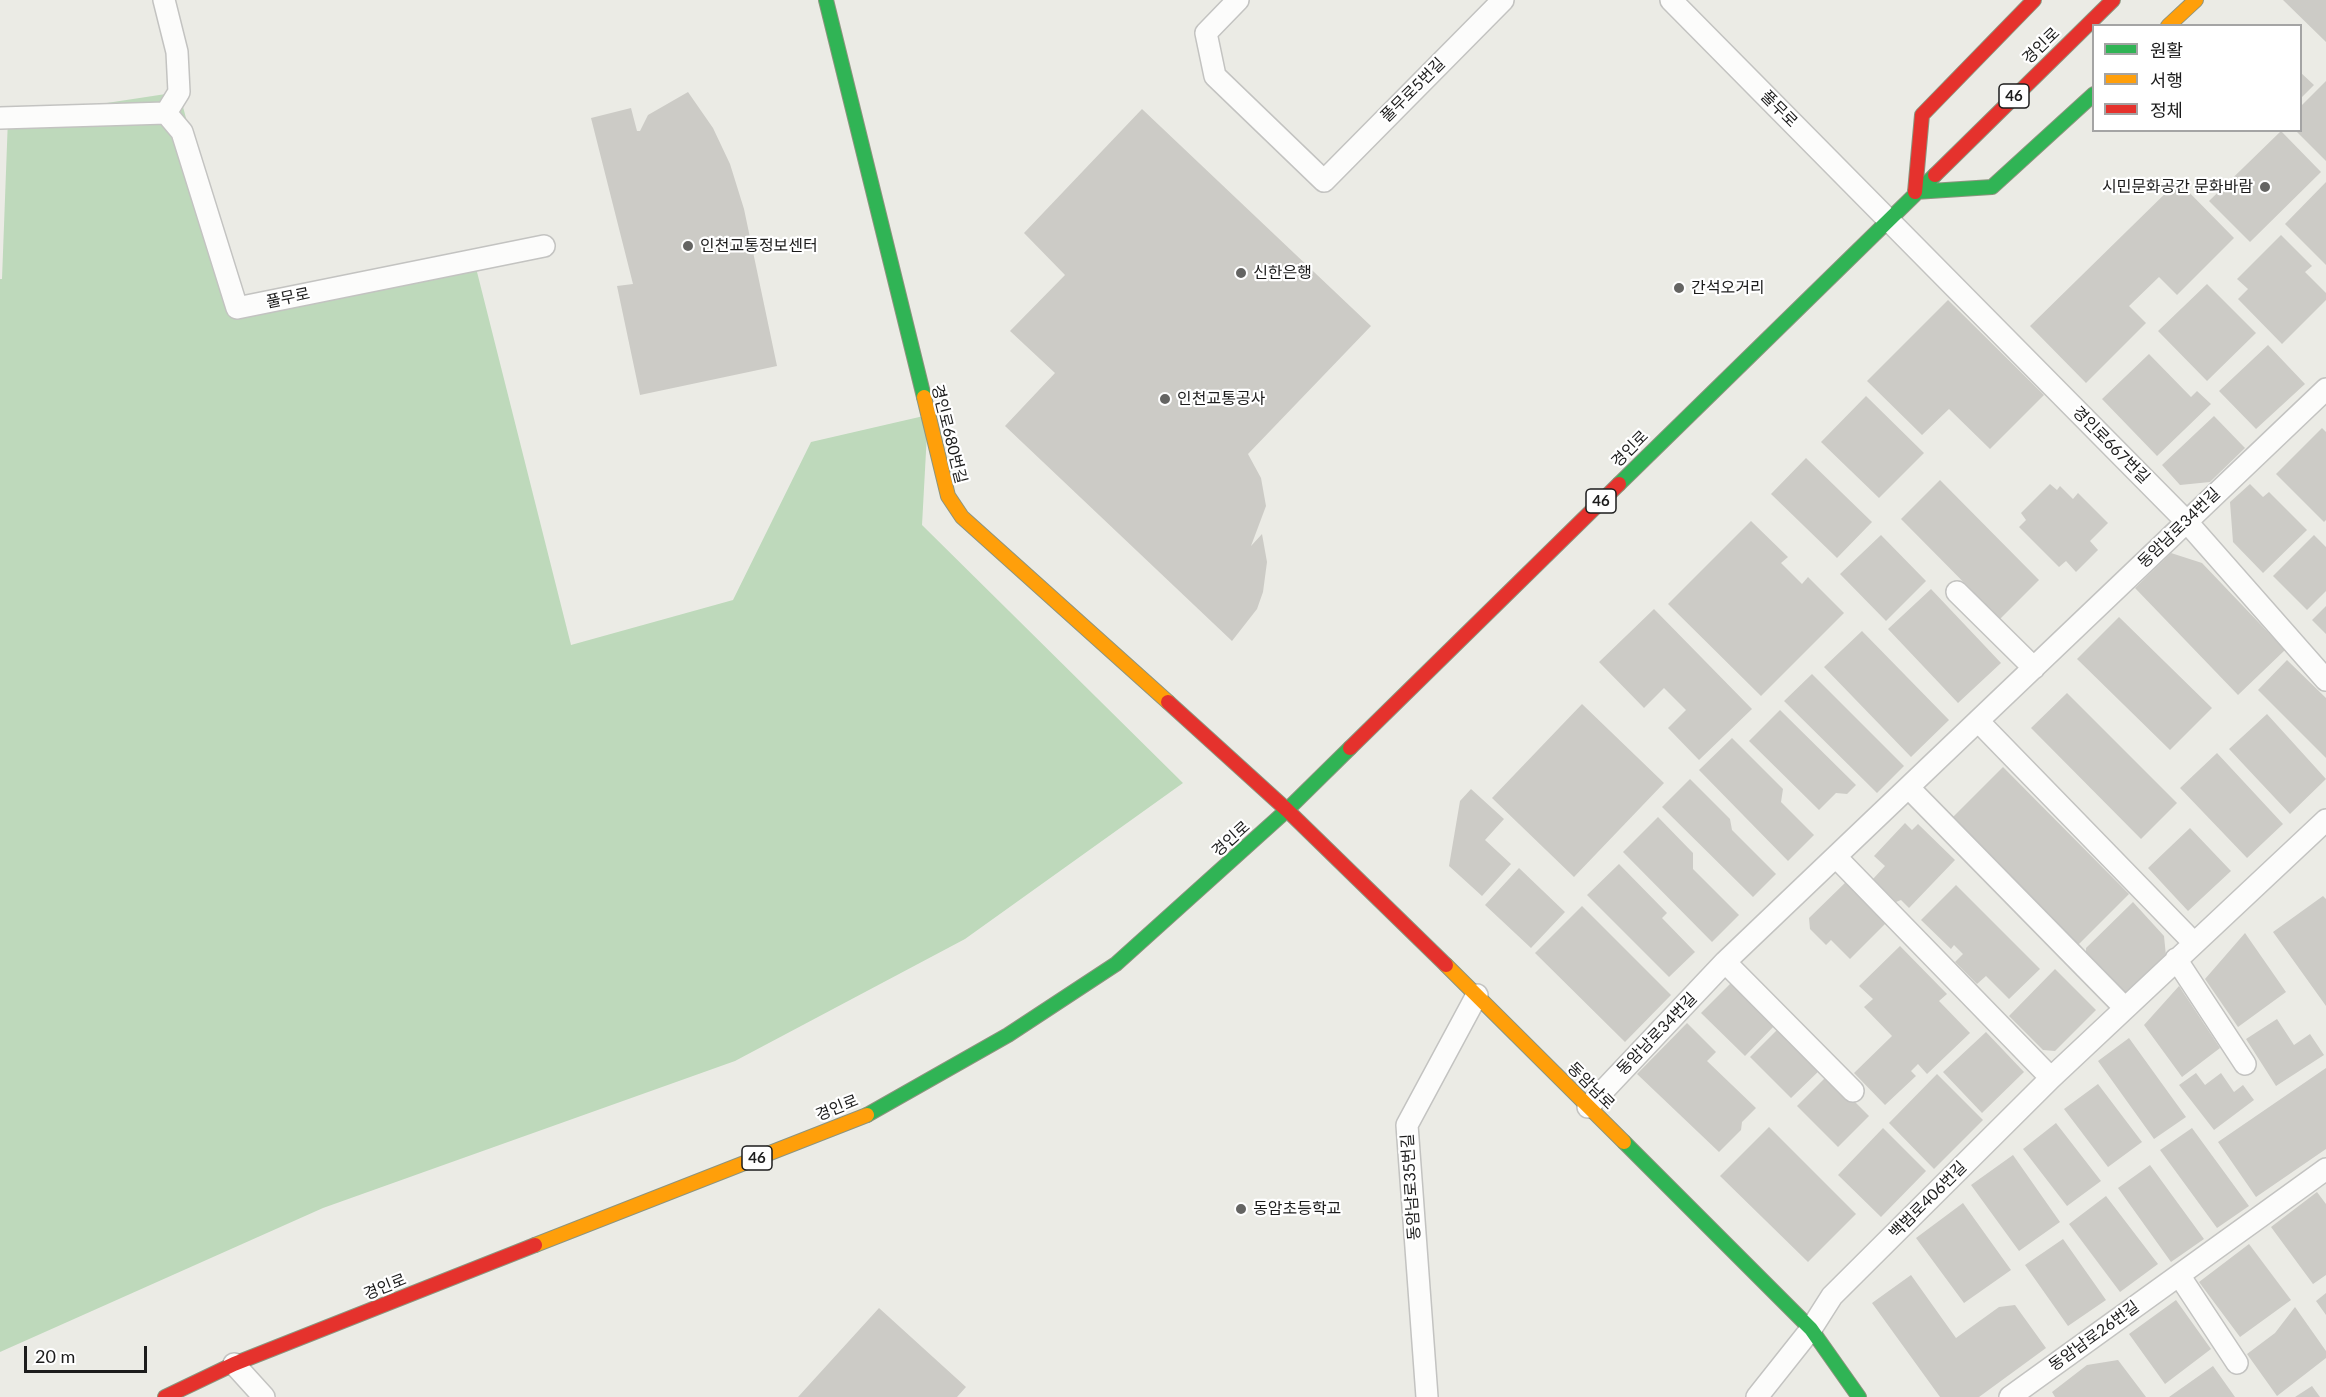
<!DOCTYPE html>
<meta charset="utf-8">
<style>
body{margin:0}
#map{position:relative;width:2326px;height:1397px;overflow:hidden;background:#ebebe5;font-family:Lato,"Noto Sans KR",sans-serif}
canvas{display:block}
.legend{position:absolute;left:2092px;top:24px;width:210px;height:108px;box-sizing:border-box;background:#fff;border:2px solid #a4a4a4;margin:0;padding:8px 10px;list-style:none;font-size:18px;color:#1c1c1c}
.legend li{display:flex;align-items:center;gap:12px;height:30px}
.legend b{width:30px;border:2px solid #a4a4a4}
.scale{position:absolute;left:24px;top:1346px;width:123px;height:27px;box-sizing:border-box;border:3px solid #1c1c1c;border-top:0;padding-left:8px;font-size:18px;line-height:21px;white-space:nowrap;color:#1c1c1c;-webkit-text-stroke:4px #fff;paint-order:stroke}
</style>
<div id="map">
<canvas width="2326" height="1397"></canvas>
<ul class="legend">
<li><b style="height:8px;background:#30b455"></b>원활</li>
<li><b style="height:8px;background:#ff9f0a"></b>서행</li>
<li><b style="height:8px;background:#e5322d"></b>정체</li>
</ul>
<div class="scale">20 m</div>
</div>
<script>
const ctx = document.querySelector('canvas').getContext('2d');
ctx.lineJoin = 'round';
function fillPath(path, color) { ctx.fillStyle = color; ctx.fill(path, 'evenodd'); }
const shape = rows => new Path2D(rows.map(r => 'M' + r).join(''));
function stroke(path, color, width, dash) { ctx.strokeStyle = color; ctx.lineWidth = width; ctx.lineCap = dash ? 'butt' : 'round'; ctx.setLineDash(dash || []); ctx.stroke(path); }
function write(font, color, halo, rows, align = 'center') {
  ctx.font = font + ' Lato,"Noto Sans KR",sans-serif'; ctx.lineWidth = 4.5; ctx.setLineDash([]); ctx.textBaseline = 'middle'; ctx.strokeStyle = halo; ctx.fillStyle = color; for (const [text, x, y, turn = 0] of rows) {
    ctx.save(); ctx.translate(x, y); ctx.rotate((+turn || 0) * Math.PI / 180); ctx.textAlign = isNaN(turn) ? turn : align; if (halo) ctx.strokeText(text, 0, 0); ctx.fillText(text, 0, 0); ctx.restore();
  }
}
fillPath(shape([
 [179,92,237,308,474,260,571,645,733,600,811,442,928,415,922,525,1183,783,965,939,735,1061,323,1208,0,1352,0,279,2,279,8,118]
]), '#bed9bb');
fillPath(shape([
 [2283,0,2326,0,2326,42],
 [2300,72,2314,85,2300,99],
 [2326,81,2326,161,2295,130,2300,130,2300,107],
 [688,92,713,128,730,164,744,209,777,366,640,395,617,286,633,284,591,118,631,108,637,131,640,131,648,115],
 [1142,109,1371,326,1248,454,1261,478,1266,506,1251,546,1262,534,1267,562,1263,592,1257,609,1232,641,1005,426,1055,373,1010,331,1065,275,1024,233],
 [2281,131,2321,172,2250,242,2209,201],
 [2178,181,2234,238,2177,295,2159,277,2129,306,2146,323,2086,383,2030,326],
 [2326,182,2326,265,2285,224],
 [2281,235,2312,266,2305,272,2326,293,2326,300,2282,344,2238,299,2248,289,2237,279],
 [2207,284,2256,333,2207,381,2158,331],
 [1948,300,2044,395,1990,449,1949,409,1922,435,1867,381],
 [2268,345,2305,384,2256,429,2219,391],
 [2149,354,2191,397,2197,391,2211,404,2157,456,2102,399],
 [1866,396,1924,453,1879,498,1821,442],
 [2214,416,2245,448,2210,482,2180,485,2162,465],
 [2322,428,2326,432,2326,520,2324,522,2276,474],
 [1806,458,1872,522,1837,558,1771,494],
 [1940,480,2039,580,2000,619,1901,519],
 [2050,484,2057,490,2060,486,2073,499,2078,493,2108,523,2090,541,2098,550,2076,572,2066,561,2059,567,2019,527,2026,520,2021,513],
 [2250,484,2263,497,2269,492,2307,530,2263,573,2233,542,2230,502],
 [1751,521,1788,557,1781,563,1802,584,1808,577,1844,613,1761,696,1668,604],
 [1881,535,1926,581,1886,621,1840,574],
 [2314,535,2326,547,2326,591,2307,610,2273,576],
 [2171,553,2202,563,2285,650,2238,695,2135,588],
 [1931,589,2001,663,1958,703,1888,629],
 [2326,606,2326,634,2312,620],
 [1654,609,1752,709,1699,760,1668,728,1686,710,1664,688,1644,708,1599,662],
 [2119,617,2212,708,2170,750,2077,659],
 [1862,631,1949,720,1911,757,1824,667],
 [2287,660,2326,698,2326,758,2258,690],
 [1812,674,1904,766,1877,793,1784,701],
 [2067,693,2177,803,2141,839,2031,728],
 [1582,704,1664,783,1574,877,1492,798],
 [1780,710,1856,785,1847,794,1836,793,1819,810,1749,741],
 [2267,714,2326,779,2290,814,2229,749],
 [1732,738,1783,789,1781,802,1814,835,1788,861,1699,770],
 [2217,753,2283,824,2247,858,2180,788],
 [2003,767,2129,894,2078,945,1952,818],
 [1690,779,1730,819,1732,830,1776,874,1753,897,1662,807],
 [1471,789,1504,819,1485,840,1511,864,1482,896,1449,866,1460,801],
 [1658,817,1693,853,1693,869,1739,915,1712,942,1623,852],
 [1905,823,1912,830,1918,824,1955,860,1909,908,1901,900,1896,902,1873,879,1885,866,1874,856],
 [2190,828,2231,871,2188,911,2148,868],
 [1619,864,1667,913,1662,918,1695,952,1669,977,1587,895],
 [1519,868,1565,912,1531,948,1485,905],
 [1847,881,1887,922,1850,959,1831,940,1826,945,1810,929,1809,918],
 [1956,885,2040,969,2009,999,1986,976,1977,984,1955,962,1963,954,1954,945,1951,949,1921,920],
 [2323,896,2326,899,2326,1006,2273,932],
 [2133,902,2164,936,2166,956,2126,992,2118,991,2086,958,2086,948],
 [1582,906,1671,995,1625,1042,1535,953],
 [2245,933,2286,992,2238,1027,2205,979],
 [1900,946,1947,994,1939,1001,1970,1033,1927,1074,1918,1064,1911,1071,1916,1076,1885,1105,1854,1073,1892,1036,1864,1007,1873,999,1859,986],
 [2055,969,2096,1010,2055,1051,2043,1050,2009,1016],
 [1734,980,1777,1023,1745,1056,1701,1013],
 [2179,986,2220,1048,2182,1077,2144,1025],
 [2277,1019,2294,1045,2310,1034,2324,1055,2276,1086,2246,1039],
 [1687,1023,1716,1052,1707,1061,1756,1108,1742,1122,1741,1130,1719,1152,1637,1074],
 [1781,1026,1822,1068,1791,1098,1750,1057],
 [1986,1032,2024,1072,1982,1113,1943,1072],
 [2129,1038,2186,1117,2154,1139,2098,1061],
 [2326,1068,2326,1149,2256,1197,2218,1142],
 [2196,1073,2205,1085,2221,1073,2234,1092,2243,1085,2254,1100,2214,1130,2179,1085],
 [1937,1074,1983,1120,1934,1169,1889,1123],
 [1828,1075,1869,1116,1838,1147,1797,1106],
 [2098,1084,2142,1142,2108,1167,2064,1109],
 [2056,1123,2101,1181,2067,1206,2023,1149],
 [1769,1127,1856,1214,1808,1262,1720,1176],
 [1883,1128,1926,1171,1881,1217,1838,1175],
 [2192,1128,2249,1206,2217,1228,2160,1150],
 [2013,1155,2060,1222,2019,1251,1971,1185],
 [2150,1165,2204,1239,2171,1262,2118,1188],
 [2317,1192,2326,1204,2326,1275,2313,1284,2271,1227],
 [2106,1196,2158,1264,2120,1292,2069,1224],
 [1963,1203,2011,1270,1964,1303,1916,1238],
 [2063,1239,2106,1300,2068,1326,2025,1265],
 [2249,1244,2291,1300,2240,1337,2199,1282],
 [1911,1275,1956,1338,1999,1307,2015,1305,2046,1348,1979,1397,1940,1397,1872,1303],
 [2326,1293,2326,1315,2316,1301],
 [2176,1300,2211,1349,2165,1384,2129,1334],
 [2295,1307,2326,1351,2326,1358,2277,1396,2247,1354,2275,1333],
 [879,1308,966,1387,957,1397,798,1397],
 [2118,1360,2146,1397,2055,1397,2052,1392,2087,1365],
 [2213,1366,2235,1397,2169,1397],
 [2312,1386,2320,1397,2295,1397]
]), '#cccbc6');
const lane = shape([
 [164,0,177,52,179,92,166,113],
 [1238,0,1206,33,1215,76,1324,181,1503,0],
 [1671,0,2186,521,2326,680],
 [166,113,182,132,237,308,544,246],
 [0,118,166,113],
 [1957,592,2034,668],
 [1979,722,2193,942],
 [1909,788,2124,1007],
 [1836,857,2051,1078],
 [2176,959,2245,1064],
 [1725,962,1853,1091],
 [1588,1107,1725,962,2326,389],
 [2179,1275,2237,1363],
 [234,1364,264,1397],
 [1427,1397,1407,1125,1477,995],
 [1757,1397,1811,1329,1832,1296,2051,1078,2326,820],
 [2010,1397,2326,1169]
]);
const fast = shape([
 [826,0,924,397],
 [1915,192,1992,187,2094,94],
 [1619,484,1935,175],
 [867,1115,1008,1035,1116,964,1287,810,1350,748],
 [1624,1142,1811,1329,1859,1397]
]);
const slow = shape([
 [2168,26,2196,0],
 [924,397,948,496,962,517,1168,702],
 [1446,965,1624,1142],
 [535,1245,867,1115]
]);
const jam = shape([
 [1935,175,2113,0],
 [1915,192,1922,115,2034,0],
 [1168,702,1287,810,1446,965],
 [1350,748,1619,484],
 [165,1397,234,1364,535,1245]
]);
stroke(lane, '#c3c3c1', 24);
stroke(fast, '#8c947e', 16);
stroke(slow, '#8c947e', 16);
stroke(jam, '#8c947e', 16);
stroke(lane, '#fcfcfb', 21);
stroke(fast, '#30b455', 14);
stroke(slow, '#ff9f0a', 14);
stroke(jam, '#e5322d', 14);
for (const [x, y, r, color] of [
 [2265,187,6,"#646462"],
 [688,246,6,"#646462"],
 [1241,273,6,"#646462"],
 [1679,288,6,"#646462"],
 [1165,399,6,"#646462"],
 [1241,1209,6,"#646462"]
]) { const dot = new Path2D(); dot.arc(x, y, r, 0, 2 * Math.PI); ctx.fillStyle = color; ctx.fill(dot); stroke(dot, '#fff', 2); }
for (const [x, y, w] of [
 [2014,96,30],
 [1601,501,30],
 [757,1158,30]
]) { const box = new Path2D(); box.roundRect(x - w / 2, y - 12, w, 24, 4.5); ctx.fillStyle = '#fff'; ctx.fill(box); stroke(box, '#1c1c1c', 1.5); }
write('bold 15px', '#1c1c1c', null, [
 ["46",2014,96],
 ["46",1601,501],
 ["46",757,1158]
]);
write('16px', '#1c1c1c', '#fff', [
 ["경인로",2041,46,-44],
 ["풀무로5번길",1413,90,-45],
 ["풀무로",1779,109,45],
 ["풀무로",288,298,-12],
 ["경인로680번길",949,434,76],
 ["경인로667번길",2111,445,45],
 ["경인로",1630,449,-45],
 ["동암남로34번길",2179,528,-44],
 ["경인로",1231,839,-42],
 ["동암남로34번길",1657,1034,-46],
 ["동암남로",1591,1086,45],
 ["경인로",837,1108,-22],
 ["동암남로35번길",1411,1187,-94],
 ["백범로406번길",1928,1200,-45],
 ["경인로",385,1287,-22],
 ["동암남로26번길",2094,1336,-36]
]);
write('16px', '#1c1c1c', '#fff', [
 ["시민문화공간 문화바람",2253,187,"right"],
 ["인천교통정보센터",700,246],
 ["신한은행",1253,273],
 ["간석오거리",1691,288],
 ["인천교통공사",1177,399],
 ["동암초등학교",1253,1209]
], 'left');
</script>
